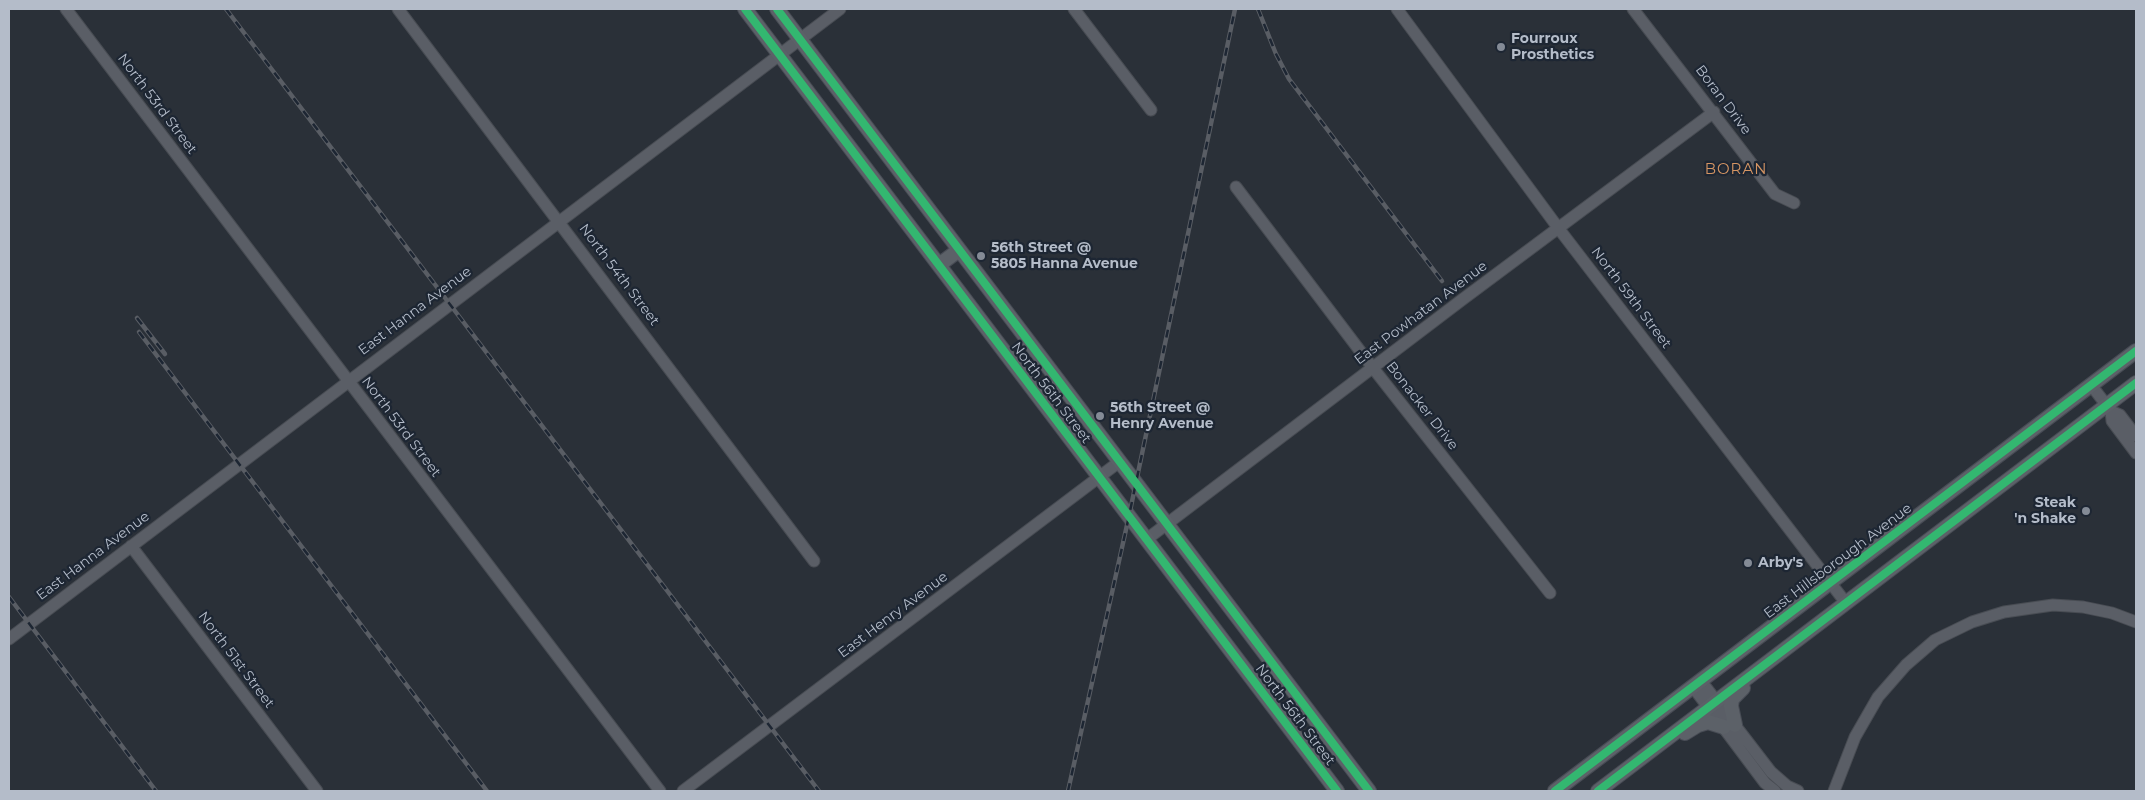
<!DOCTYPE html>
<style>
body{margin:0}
#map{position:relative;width:2145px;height:800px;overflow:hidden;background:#2a3038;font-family:Montserrat,sans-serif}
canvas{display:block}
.frame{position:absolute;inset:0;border:10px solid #b4bcc9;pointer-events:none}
</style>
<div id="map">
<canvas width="2145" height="800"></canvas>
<div class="frame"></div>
</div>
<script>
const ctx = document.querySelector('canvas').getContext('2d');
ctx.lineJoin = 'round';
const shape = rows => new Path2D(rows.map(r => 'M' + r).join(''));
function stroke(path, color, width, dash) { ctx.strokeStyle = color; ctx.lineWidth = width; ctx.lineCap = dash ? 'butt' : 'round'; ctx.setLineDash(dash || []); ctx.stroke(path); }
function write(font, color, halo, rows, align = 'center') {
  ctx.font = font + ' Montserrat,sans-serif'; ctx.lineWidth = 4.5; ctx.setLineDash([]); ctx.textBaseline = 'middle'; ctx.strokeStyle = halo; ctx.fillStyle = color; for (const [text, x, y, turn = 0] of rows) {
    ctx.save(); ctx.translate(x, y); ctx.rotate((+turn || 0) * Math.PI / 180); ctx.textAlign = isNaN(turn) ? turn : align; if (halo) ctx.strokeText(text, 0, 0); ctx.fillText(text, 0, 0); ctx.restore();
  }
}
const minor = shape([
 [66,9,660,791],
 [398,9,814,561],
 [1074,9,1151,110],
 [1397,9,1559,229,1846,603],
 [1633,9,1775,194,1794,203],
 [1236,187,1373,368,1550,593],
 [2091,385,2111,411,2120,415,2136,436],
 [2111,411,2112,421,2136,453],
 [1147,539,1463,299,1714,112],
 [131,546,317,791],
 [9,639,840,9],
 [1701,681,1771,772,1787,786,1798,791],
 [1693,687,1765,783,1775,791],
 [683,791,1119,462],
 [1834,791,1855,737,1878,697,1906,665,1935,640,1972,622,2004,612,2053,605,2083,607,2112,613,2136,622]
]);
const major = shape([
 [745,9,1337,791],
 [777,9,1369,791],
 [939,265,959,250],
 [1735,725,1731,706,1732,699,1743,688],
 [1685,733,1698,725,1708,722,1724,727],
 [1555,791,2136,351],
 [1598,791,2136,383]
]);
stroke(minor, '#484c53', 13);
stroke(major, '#484c55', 16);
stroke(minor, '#5a5e66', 11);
stroke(major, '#5c6168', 14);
const rail = shape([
 [226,9,819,791],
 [1258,9,1276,54,1289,79,1442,281],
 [137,318,165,354],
 [139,332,487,791],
 [9,597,156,791],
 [1068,791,1129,516,1235,9]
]);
stroke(rail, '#595d64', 4.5);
stroke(rail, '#1d2633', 2.5, [8]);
stroke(shape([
 [745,9,1337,791],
 [777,9,1369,791],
 [1555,791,2136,351],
 [1598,791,2136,383]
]), '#33b770', 8);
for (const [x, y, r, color] of [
 [1501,47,5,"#848b96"],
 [981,256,5,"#848b96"],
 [1100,416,5,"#848b96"],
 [2086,511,5,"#848b96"],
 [1748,563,5,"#848b96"]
]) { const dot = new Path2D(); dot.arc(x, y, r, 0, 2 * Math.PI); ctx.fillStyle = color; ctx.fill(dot); stroke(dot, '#1d2633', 2); }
write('bold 14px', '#b4bcc9', '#1d2633', [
 ["Fourroux",1511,39],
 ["Prosthetics",1511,55],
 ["56th Street @",991,248],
 ["5805 Hanna Avenue",991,264],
 ["56th Street @",1110,408],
 ["Henry Avenue",1110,424],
 ["Steak",2076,503,"right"],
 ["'n Shake",2076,519,"right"],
 ["Arby's",1758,563]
], 'left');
write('14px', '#b4bcc9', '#1d2633', [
 ["Boran Drive",1723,100,53],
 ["North 53rd Street",157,104,53],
 ["North 54th Street",619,275,53],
 ["North 59th Street",1631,298,53],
 ["East Hanna Avenue",415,311,-37],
 ["East Powhatan Avenue",1421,313,-37],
 ["North 56th Street",1051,393,53],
 ["Bonacker Drive",1422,406,52],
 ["North 53rd Street",401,427,53],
 ["East Hanna Avenue",93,556,-37],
 ["East Hillsborough Avenue",1838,561,-37],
 ["East Henry Avenue",893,615,-37],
 ["North 51st Street",236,660,53],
 ["North 56th Street",1295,715,53]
]);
ctx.letterSpacing = '1px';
write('15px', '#d59563', '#1d2633', [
 ["BORAN",1736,170]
]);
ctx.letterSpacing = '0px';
</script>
